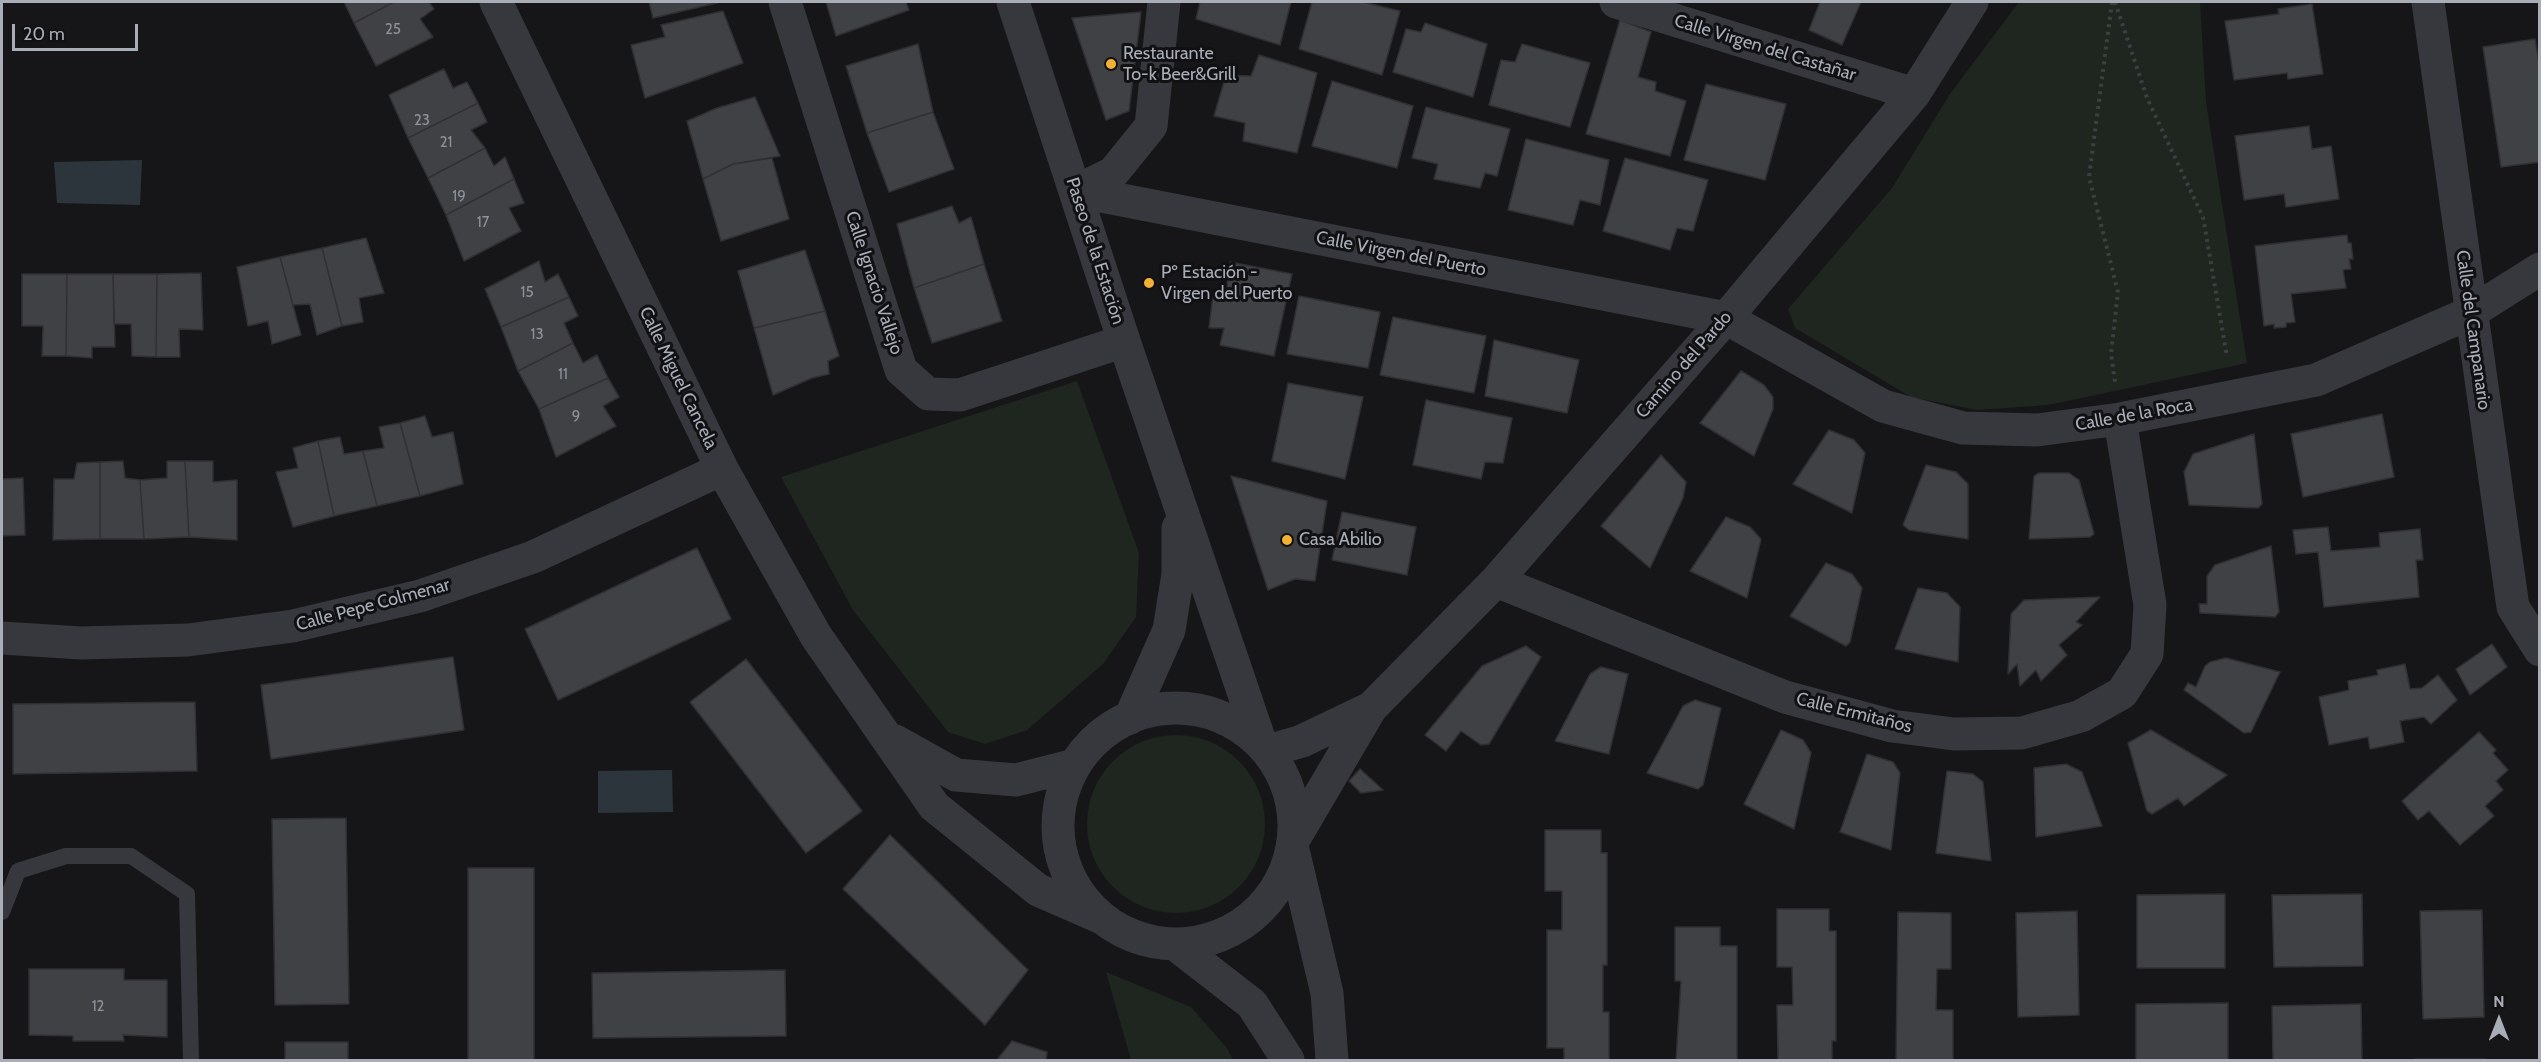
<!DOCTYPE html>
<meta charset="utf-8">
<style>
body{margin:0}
#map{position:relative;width:2541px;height:1062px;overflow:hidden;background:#161618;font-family:Cabin,sans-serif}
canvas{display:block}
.frame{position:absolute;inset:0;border:3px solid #a8adb8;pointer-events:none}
.north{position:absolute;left:2469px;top:990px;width:60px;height:60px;-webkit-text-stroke:4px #111113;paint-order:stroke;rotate:0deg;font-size:16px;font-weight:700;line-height:24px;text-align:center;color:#a8adb8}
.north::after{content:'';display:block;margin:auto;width:21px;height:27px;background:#a8adb8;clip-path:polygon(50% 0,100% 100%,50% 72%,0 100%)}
.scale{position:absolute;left:12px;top:24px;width:126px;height:27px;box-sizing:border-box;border:3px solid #a8adb8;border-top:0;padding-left:8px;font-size:18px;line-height:21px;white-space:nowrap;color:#a8adb8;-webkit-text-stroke:4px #111113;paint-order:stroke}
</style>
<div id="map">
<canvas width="2541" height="1062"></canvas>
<div class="frame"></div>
<div class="north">N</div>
<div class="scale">20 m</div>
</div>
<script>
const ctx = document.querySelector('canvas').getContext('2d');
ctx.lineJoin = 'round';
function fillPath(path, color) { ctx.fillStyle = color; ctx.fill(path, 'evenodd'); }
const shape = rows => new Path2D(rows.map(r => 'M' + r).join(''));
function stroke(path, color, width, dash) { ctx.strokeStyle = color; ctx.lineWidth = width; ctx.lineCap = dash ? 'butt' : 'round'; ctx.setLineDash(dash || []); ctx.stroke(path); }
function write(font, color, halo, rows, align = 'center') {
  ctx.font = font + ' Cabin,sans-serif'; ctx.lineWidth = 6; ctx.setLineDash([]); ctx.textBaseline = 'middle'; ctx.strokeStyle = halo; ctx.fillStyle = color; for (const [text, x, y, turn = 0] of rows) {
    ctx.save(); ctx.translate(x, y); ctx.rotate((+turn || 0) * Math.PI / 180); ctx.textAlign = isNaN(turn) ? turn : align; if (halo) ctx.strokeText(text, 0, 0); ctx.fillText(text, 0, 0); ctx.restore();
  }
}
fillPath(shape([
 [2019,2,2200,2,2206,102,2247,363,2048,405,1977,410,1911,397,1795,328,1788,309,1892,188,1950,94],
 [1077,381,1139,553,1136,617,1103,664,1027,730,985,744,948,732,853,610,781,477],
 '1087 824a89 89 0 1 1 178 0a89 89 0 1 1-178 0Z',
 [1106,972,1191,1007,1227,1048,1233,1060,1131,1060]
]), '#1e261f');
fillPath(shape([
 [142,160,140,205,57,203,54,162],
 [672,770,673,812,598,813,598,771]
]), '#2c353c');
const building = shape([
 [344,2,394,2,354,23,344,2],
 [394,2,429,2,434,9,420,19,433,37,376,66,354,23,394,2],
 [649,2,721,2,653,18,649,2],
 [826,2,906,2,909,10,836,36,826,2],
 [1200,2,1291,2,1280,45,1196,19,1200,2],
 [1312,2,1363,2,1400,11,1382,75,1299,49,1312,2],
 [1820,2,1861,2,1842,45,1809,30,1820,2],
 [2312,4,2323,74,2288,79,2287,73,2234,80,2225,21,2279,14,2278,9,2312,4],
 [723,11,743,63,645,98,631,45,665,37,661,25,723,11],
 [1141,12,1129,111,1106,120,1072,18,1141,12],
 [1620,20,1651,32,1638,77,1656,82,1655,91,1686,101,1670,156,1586,134,1620,20],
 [1425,23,1487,44,1473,97,1393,72,1406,29,1421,32,1425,23],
 [2535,39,2540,70,2540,162,2501,167,2483,47,2535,39],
 [918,44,933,112,867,133,846,66,918,44],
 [1522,44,1590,63,1570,127,1489,105,1501,60,1515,62,1522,44],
 [1259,55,1317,73,1297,153,1243,141,1245,123,1214,116,1226,75,1251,76,1259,55],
 [444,69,453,88,467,82,478,103,408,138,389,95,444,69],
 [1332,81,1413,106,1397,168,1312,146,1332,81],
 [1706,84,1786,104,1765,180,1684,160,1706,84],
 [755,97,780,156,733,164,703,179,687,121,717,108,755,97],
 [478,103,487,122,471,130,485,148,428,178,408,138,478,103],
 [1426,107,1510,129,1497,176,1485,173,1480,188,1434,179,1438,164,1412,158,1426,107],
 [933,112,954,169,889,192,867,133,933,112],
 [2309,126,2312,149,2331,146,2339,199,2286,207,2284,194,2244,200,2235,136,2309,126],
 [1526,139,1609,160,1600,205,1580,200,1573,225,1508,210,1526,139],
 [485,148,494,166,505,157,514,179,446,215,428,178,485,148],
 [772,158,789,219,721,241,703,179,733,164,772,158],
 [1625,158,1708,180,1693,231,1677,228,1670,250,1603,231,1625,158],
 [514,179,524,203,509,208,521,231,464,261,446,215,514,179],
 [952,206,959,223,971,217,984,264,914,288,897,224,952,206],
 [2347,235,2348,243,2351,243,2353,259,2349,259,2351,269,2343,270,2346,288,2291,294,2295,322,2286,323,2286,327,2274,328,2274,324,2264,326,2255,246,2347,235],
 [366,238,384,293,359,298,363,322,342,326,322,248,366,238],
 [322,248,342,326,317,335,310,304,293,305,280,257,322,248],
 [805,250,825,311,754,328,738,271,805,250],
 [280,257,301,335,272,344,268,321,248,326,237,267,280,257],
 [539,261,545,282,558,274,569,297,501,327,485,289,539,261],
 [1230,262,1292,274,1274,356,1220,345,1224,328,1209,328,1213,295,1226,295,1230,262],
 [984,264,1002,321,932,343,914,288,984,264],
 [201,273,203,330,179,329,180,357,156,357,157,274,201,273],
 [22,274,67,274,66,356,42,356,43,326,22,326,22,274],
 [67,274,113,274,115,347,92,347,92,358,66,356,67,274],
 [113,274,157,274,156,357,132,356,131,324,114,324,113,274],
 [1299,296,1380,312,1368,368,1287,354,1299,296],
 [569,297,578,316,564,323,573,343,518,371,501,327,569,297],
 [825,311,839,356,828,361,829,374,812,378,773,395,754,328,825,311],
 [1393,317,1486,336,1474,393,1380,375,1393,317],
 [1494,340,1579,360,1567,413,1485,396,1494,340],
 [573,343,583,363,597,355,608,378,539,409,518,371,573,343],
 [1741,371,1764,385,1773,397,1773,409,1754,456,1700,423,1741,371],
 [608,378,619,397,603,406,616,426,556,457,539,409,608,378],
 [1288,383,1363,397,1345,479,1272,461,1288,383],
 [1426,400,1512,418,1503,463,1485,462,1481,479,1413,465,1426,400],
 [2382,414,2394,477,2303,497,2291,434,2382,414],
 [425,416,432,437,453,432,463,484,420,496,400,423,425,416],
 [400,423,420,496,377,506,363,451,384,448,379,427,400,423],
 [1829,430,1854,440,1865,453,1852,513,1793,484,1829,430],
 [2254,434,2262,504,2258,508,2189,505,2184,472,2193,454,2254,434],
 [340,437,344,454,363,451,377,506,334,516,318,441,340,437],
 [318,441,334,516,293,527,276,472,298,468,293,448,318,441],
 [1661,455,1686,482,1683,498,1650,568,1601,526,1661,455],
 [123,461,125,478,140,480,144,539,100,539,100,462,123,461],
 [167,461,185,461,189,537,144,539,140,480,167,478,167,461],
 [185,461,213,461,213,482,237,480,237,540,189,537,185,461],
 [100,462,100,539,53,540,54,479,74,479,77,463,100,462],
 [1926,465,1956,472,1968,484,1968,539,1909,530,1903,525,1926,465],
 [2039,473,2069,473,2079,480,2094,534,2090,537,2029,539,2034,476,2039,473],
 [1231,476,1327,501,1315,581,1295,579,1268,590,1231,476],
 [23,478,25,535,2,536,2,479,23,478],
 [1342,512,1416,527,1407,575,1332,560,1342,512],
 [1726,517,1750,527,1761,539,1747,598,1690,571,1726,517],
 [2328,527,2331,551,2380,547,2379,533,2420,529,2423,560,2416,560,2419,597,2324,607,2318,552,2296,554,2293,530,2328,527],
 [2271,546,2279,612,2275,617,2200,613,2199,604,2207,604,2207,576,2215,565,2271,546],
 [697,548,731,619,558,700,525,629,697,548],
 [1826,563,1852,574,1862,588,1850,642,1846,646,1790,616,1826,563],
 [1918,588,1947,593,1960,607,1958,662,1895,649,1918,588],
 [2100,597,2076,622,2082,625,2059,645,2067,655,2041,681,2036,670,2020,686,2017,664,2008,674,2011,614,2024,600,2100,597],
 [2492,644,2507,667,2470,695,2456,669,2492,644],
 [1526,646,1541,657,1489,744,1481,745,1461,731,1446,751,1425,735,1482,666,1526,646],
 [453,657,464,730,271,759,261,685,453,657],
 [2226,658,2280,672,2251,732,2244,733,2184,690,2188,683,2196,687,2205,666,2210,662,2226,658],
 [746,659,862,811,806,853,690,702,746,659],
 [2405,664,2410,689,2422,688,2438,675,2457,700,2431,724,2424,717,2400,721,2404,742,2370,749,2368,737,2329,745,2319,697,2349,690,2348,681,2378,675,2377,670,2405,664],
 [1601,667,1628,674,1609,754,1555,741,1590,674,1601,667],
 [1695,700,1721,708,1703,785,1698,789,1647,773,1683,706,1695,700],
 [195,702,197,771,13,774,13,704,195,702],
 [1781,730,1803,740,1811,753,1794,829,1744,804,1781,730],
 [2151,730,2227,775,2184,806,2178,798,2152,814,2147,811,2128,743,2151,730],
 [2479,732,2496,750,2493,753,2508,770,2496,781,2503,790,2485,806,2494,816,2460,845,2429,811,2418,820,2402,801,2479,732],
 [1867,754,1893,762,1900,773,1891,850,1840,832,1867,754],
 [2066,764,2082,772,2102,826,2036,837,2034,768,2066,764],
 [1360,769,1383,790,1361,793,1349,781,1360,769],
 [1947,771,1973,774,1983,782,1991,861,1936,853,1947,771],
 [346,818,349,1004,275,1005,272,819,346,818],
 [1545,830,1601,830,1601,853,1607,853,1607,965,1603,965,1603,1012,1609,1012,1609,1060,1564,1060,1564,1048,1547,1048,1547,930,1562,930,1562,891,1545,891,1545,830],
 [890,835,1028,970,985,1025,843,889,890,835],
 [468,868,534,868,534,1060,468,1060,468,868],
 [2225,894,2225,968,2137,968,2137,895,2225,894],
 [2362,894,2363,966,2274,967,2272,895,2362,894],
 [1777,909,1829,909,1829,931,1836,931,1836,1041,1832,1041,1832,1060,1778,1060,1777,1005,1793,1005,1792,967,1777,967,1777,909],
 [2482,910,2484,1017,2423,1019,2420,911,2482,910],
 [2077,911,2079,1015,2018,1017,2016,913,2077,911],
 [1898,912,1951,913,1951,969,1937,969,1936,1010,1953,1010,1953,1060,1896,1060,1898,912],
 [1675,927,1720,927,1720,946,1737,946,1737,1060,1676,1060,1681,981,1675,981,1675,927],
 [29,969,124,969,124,980,167,980,167,1037,123,1035,124,1041,73,1041,73,1036,29,1035,29,969],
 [785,970,786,1036,593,1038,592,973,785,970],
 [2228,1003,2228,1060,2136,1060,2136,1004,2228,1003],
 [2361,1004,2362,1060,2273,1060,2272,1006,2361,1004],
 [1012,1041,1047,1052,1046,1060,997,1060,1012,1041],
 [285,1042,348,1042,348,1060,285,1060,285,1042],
 [2415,1059,2485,1059,2485,1060,2415,1060,2415,1059]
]);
fillPath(building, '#404145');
stroke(building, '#303034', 1.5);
stroke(shape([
 [2112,2,2089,177,2118,292,2111,354,2115,382],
 [2115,2,2147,98,2203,217,2227,357]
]), '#3d3f44', 4, [3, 4.5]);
stroke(shape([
 [2,912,18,871,66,856,131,856,187,894,191,1060]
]), '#37383d', 16);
stroke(shape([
 [496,2,722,469,816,636,934,806,1038,890,1100,917],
 [785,2,901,370,928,394,960,395,1124,341],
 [1013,2,1124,341,1261,744],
 [1616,2,1914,94],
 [2428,2,2513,607,2540,650],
 [1076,191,1726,318,1883,406,1963,428,2037,430,2120,419,2316,380,2470,313,2540,269],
 [1076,191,1113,173,1151,126,1164,2],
 [1496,581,1785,697,1892,726,1954,734,2022,733,2081,716,2122,693,2147,654,2150,605,2120,419],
 [2,638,81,643,188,640,293,626,420,596,533,557,722,469],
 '1058 826a118 118 0 1 1 236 0a118 118 0 1 1-236 0Z',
 [1130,718,1169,630,1178,574,1178,528],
 [895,741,956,775,1016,780,1075,765],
 [1268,751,1302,741,1371,708],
 [1294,839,1371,708,1496,581,1726,318,1914,94,1972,2],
 [1293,850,1327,993,1332,1060],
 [1176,945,1252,1004,1288,1060]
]), '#37383d', 33);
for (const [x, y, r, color] of [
 [1111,64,6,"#f2b134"],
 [1149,283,6,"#f2b134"],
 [1287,540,6,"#f2b134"]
]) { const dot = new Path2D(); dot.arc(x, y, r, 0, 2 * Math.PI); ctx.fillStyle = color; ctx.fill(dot); stroke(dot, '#111113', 2); }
write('15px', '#8e929b', null, [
 ["25",393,30],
 ["23",422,121],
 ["21",446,143],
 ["19",459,197],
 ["17",483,223],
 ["15",527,293],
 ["13",537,335],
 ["11",563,375],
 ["9",576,417],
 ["12",98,1007]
]);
write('18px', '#a8adb8', '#111113', [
 ["Calle Virgen del Castañar",1765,48,17],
 ["Paseo de la Estación",1095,251,72],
 ["Calle Virgen del Puerto",1401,254,11],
 ["Calle Ignacio Vallejo",874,283,72],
 ["Calle del Campanario",2473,330,82],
 ["Camino del Pardo",1684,365,-49],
 ["Calle Miguel Cancela",678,378,64],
 ["Calle de la Roca",2134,415,-10],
 ["Calle Pepe Colmenar",373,605,-15],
 ["Calle Ermitaños",1854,713,14]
]);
write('18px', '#a8adb8', '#111113', [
 ["Restaurante",1123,54],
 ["To-k Beer&Grill",1123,75],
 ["Pº Estación -",1161,273],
 ["Virgen del Puerto",1161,294],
 ["Casa Abilio",1299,540]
], 'left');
</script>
